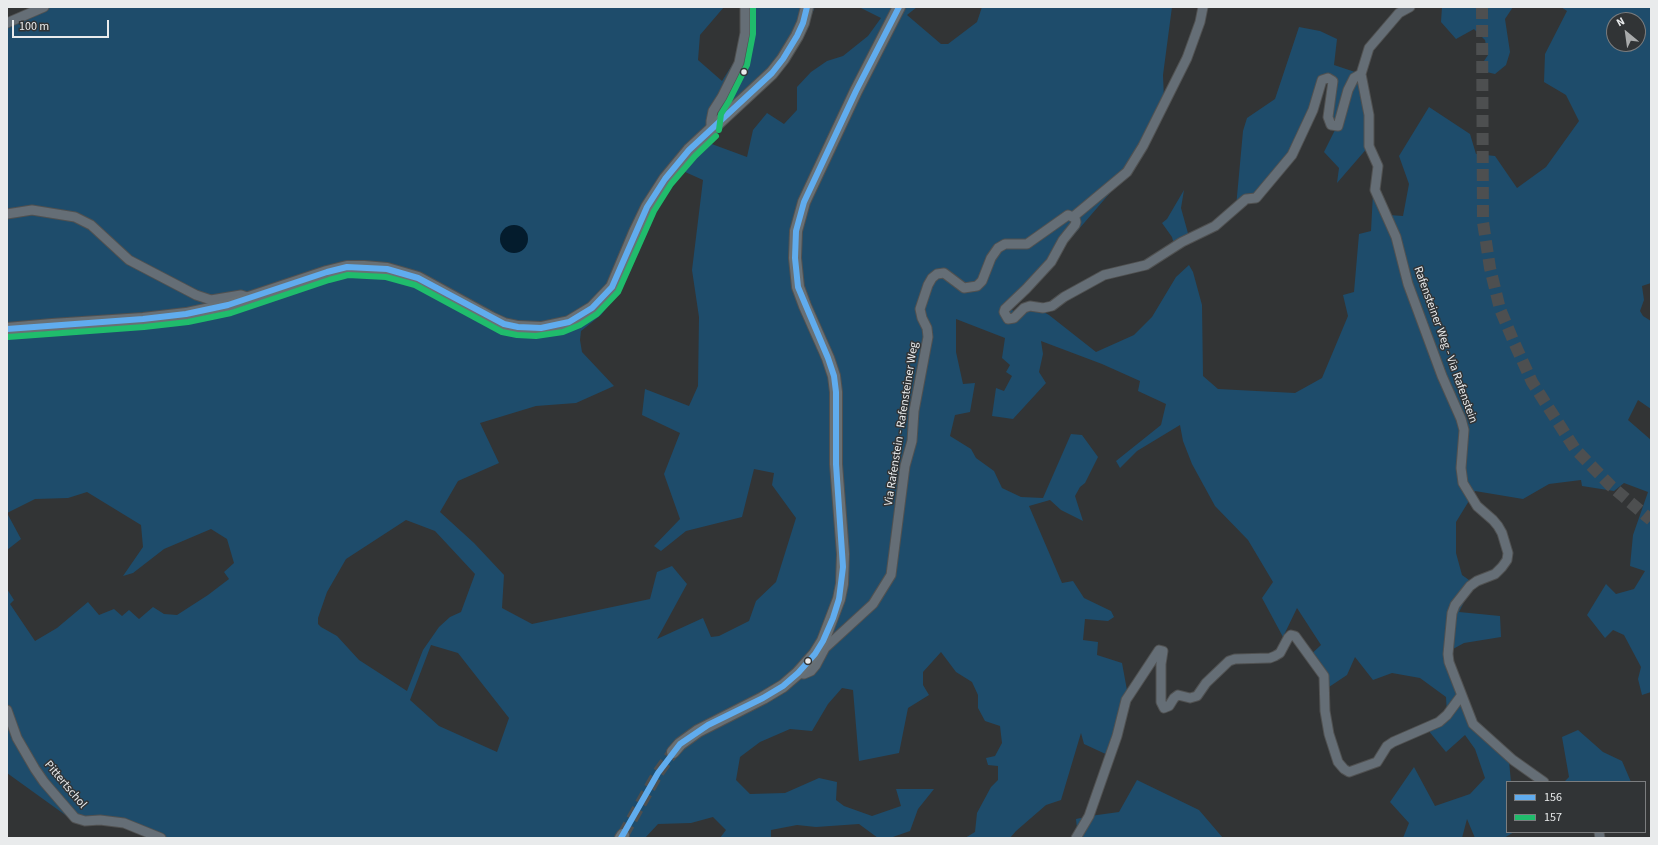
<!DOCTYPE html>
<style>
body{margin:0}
#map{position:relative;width:1658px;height:845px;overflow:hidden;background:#323435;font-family:"Source Sans 3",sans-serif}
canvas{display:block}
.frame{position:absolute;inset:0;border:8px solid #e9ebec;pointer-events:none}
.legend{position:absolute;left:1506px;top:781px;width:140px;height:52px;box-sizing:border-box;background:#313436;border:1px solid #7b7d7f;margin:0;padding:5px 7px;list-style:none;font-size:12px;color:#e9ebec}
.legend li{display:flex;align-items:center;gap:8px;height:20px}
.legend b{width:20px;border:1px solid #7b7d7f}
.north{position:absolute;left:1606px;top:12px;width:40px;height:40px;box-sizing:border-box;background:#313436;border:1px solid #7b7d7f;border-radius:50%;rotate:331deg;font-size:11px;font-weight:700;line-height:16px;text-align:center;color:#e9ebec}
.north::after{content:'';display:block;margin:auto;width:14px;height:18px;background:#a9abac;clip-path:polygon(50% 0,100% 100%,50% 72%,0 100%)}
.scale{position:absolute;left:12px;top:20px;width:97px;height:18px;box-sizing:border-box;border:2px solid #e9ebec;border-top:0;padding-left:5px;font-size:12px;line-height:14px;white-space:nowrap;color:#e9ebec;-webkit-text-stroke:3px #313436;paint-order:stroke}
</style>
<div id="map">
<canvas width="1658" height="845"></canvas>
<div class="frame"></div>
<ul class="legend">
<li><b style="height:5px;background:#60acee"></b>156</li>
<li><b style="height:5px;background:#20bc6c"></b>157</li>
</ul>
<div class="north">N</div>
<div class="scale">100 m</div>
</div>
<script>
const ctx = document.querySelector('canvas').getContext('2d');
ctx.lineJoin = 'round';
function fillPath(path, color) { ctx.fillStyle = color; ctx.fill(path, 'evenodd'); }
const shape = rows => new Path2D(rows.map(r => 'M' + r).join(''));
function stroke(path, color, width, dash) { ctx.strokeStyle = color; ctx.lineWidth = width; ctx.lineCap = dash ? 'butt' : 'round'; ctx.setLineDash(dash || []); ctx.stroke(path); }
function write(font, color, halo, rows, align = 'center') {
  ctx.font = font + ' "Source Sans 3",sans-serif'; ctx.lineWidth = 3; ctx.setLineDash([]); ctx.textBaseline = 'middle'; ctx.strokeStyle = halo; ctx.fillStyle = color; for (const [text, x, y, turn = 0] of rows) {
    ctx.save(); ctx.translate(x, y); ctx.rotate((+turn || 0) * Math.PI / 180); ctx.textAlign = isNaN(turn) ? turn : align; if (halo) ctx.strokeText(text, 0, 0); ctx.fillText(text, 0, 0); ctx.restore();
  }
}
fillPath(shape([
 [49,7,724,7,700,35,698,60,722,81,739,54,742,34,741,7,815,7,808,24,720,126,709,143,747,157,753,130,767,113,784,124,797,110,797,87,811,72,827,61,843,56,868,36,881,18,859,7,917,7,907,15,941,44,948,44,977,22,982,7,1172,7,1163,75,1164,100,1122,179,1010,309,1014,311,1026,302,1049,315,1096,352,1134,335,1152,317,1176,277,1189,265,1193,272,1202,305,1203,376,1218,389,1295,393,1322,378,1348,316,1343,295,1354,292,1359,234,1371,231,1373,193,1389,215,1403,216,1409,184,1399,156,1429,107,1470,134,1476,154,1495,156,1517,188,1546,167,1579,121,1566,95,1544,82,1545,54,1567,11,1561,7,1651,7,1651,283,1642,286,1644,300,1640,311,1643,316,1651,321,1651,409,1638,400,1628,420,1651,440,1651,692,1642,695,1638,679,1641,667,1624,635,1613,630,1605,638,1587,615,1606,584,1616,594,1634,589,1645,571,1630,566,1633,535,1648,492,1624,483,1614,491,1582,486,1581,480,1549,484,1523,499,1475,491,1456,522,1456,553,1462,575,1469,580,1470,590,1459,612,1500,616,1501,637,1464,643,1453,649,1453,663,1473,717,1505,747,1548,782,1509,761,1511,782,1507,782,1507,832,1514,832,1504,838,1475,838,1467,819,1462,838,1403,838,1409,823,1390,802,1414,767,1435,806,1470,794,1485,778,1475,749,1465,735,1446,752,1428,730,1447,714,1446,697,1420,678,1392,673,1373,680,1355,657,1347,675,1323,691,1319,671,1306,659,1321,645,1297,608,1283,637,1262,598,1273,582,1248,540,1215,506,1192,464,1183,441,1180,425,1137,451,1120,468,1116,461,1161,425,1166,404,1138,391,1140,381,1102,364,1041,341,1043,354,1039,372,1046,383,1013,419,992,416,996,388,1004,391,1012,376,1006,372,1010,365,1002,358,1005,338,956,319,956,352,963,384,975,383,970,412,955,415,950,436,971,449,976,458,994,471,1002,488,1021,497,1043,498,1071,434,1082,435,1098,457,1085,483,1080,487,1075,496,1083,521,1061,510,1050,500,1029,506,1062,583,1073,581,1084,598,1111,611,1114,617,1108,621,1085,619,1083,640,1098,642,1097,655,1122,663,1129,701,1112,757,1084,744,1081,733,1061,800,1046,805,1016,831,1010,838,965,838,975,832,977,813,991,787,998,780,998,766,988,765,986,758,995,756,1002,743,1000,726,985,721,978,708,978,695,972,682,956,672,941,652,923,672,923,685,929,695,908,708,899,753,859,761,853,690,842,688,828,704,812,731,790,729,760,742,740,757,736,780,750,794,785,793,819,778,837,782,836,800,844,806,872,816,901,806,896,789,934,789,918,809,910,831,890,838,878,838,859,824,816,827,797,825,771,830,771,838,720,838,726,830,713,817,691,823,658,824,645,838,155,838,128,828,75,822,7,773,7,589,14,600,10,604,35,641,57,628,88,602,99,615,114,609,122,616,129,610,139,619,153,607,164,614,177,615,208,595,229,579,224,572,234,563,227,539,211,529,164,549,133,573,123,576,143,547,141,525,87,492,68,498,35,499,7,513,21,539,7,550,7,25],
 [1614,20,1638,20,1638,44,1614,44],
 [674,167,703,180,692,270,699,317,698,386,689,406,645,389,642,415,680,433,664,474,680,519,654,546,661,551,686,531,742,517,754,469,774,473,772,485,796,518,776,582,756,601,749,621,719,636,711,637,703,618,657,639,687,584,672,566,657,572,650,599,532,624,502,608,504,575,474,543,440,512,458,481,499,463,480,423,536,406,576,403,614,386,582,352,580,340,581,331,601,315,612,301,612,287],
 [406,520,435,531,475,574,461,612,450,617,439,627,423,650,407,691,359,660,337,636,321,627,318,624,318,618,327,592,346,559],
 [431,645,458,653,509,718,497,752,439,726,410,700],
 [1442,7,1513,7,1505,19,1510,52,1506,65,1495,74,1478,70,1488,55,1485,40,1474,29,1456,39,1441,22],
 [1299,27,1320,31,1337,39,1334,65,1361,74,1369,146,1337,183,1339,168,1324,152,1337,126,1331,125,1333,81,1328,78,1292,155,1256,198,1236,207,1243,131,1247,118,1275,99],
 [1184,190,1181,208,1189,237,1175,248,1172,237,1162,223,1167,219],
 [1578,730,1603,752,1622,761,1631,782,1564,782,1569,777,1562,737],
 [1137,780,1199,810,1223,838,1078,838,1076,819,1090,816,1119,812]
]), '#1e4c6b');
fillPath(shape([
 '500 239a14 14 0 1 1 28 0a14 14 0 1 1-28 0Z'
]), '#041c2d');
stroke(shape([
 [1482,7,1483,222,1490,268,1500,309,1513,340,1532,382,1575,449,1611,486,1651,520],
 [623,835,658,773,673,752]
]), '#4d4f50', 12, [12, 6]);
const minor = shape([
 [1410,7,1399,13,1369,48,1361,74,1369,115,1369,146,1378,166,1375,190,1396,237,1408,284,1442,376,1461,419,1464,430,1461,468,1463,483,1477,506,1493,520,1498,526,1502,533,1508,553,1507,560,1502,567,1495,574,1477,581,1470,586,1455,605,1452,613,1448,654,1449,662,1473,724,1513,760,1544,782],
 [7,23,44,7],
 [711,130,711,121,713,111,722,97,739,63,745,33,745,7],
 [7,214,32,210,75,217,91,225,129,260,196,295,211,300,241,295,250,298],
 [1073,217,1127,172,1143,146,1187,58,1200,22,1203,7],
 [798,673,804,674,811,671,816,665,825,648,873,604,891,575,905,466,912,441,914,411,928,337,927,328,922,318,920,309,928,285,932,278,937,274,944,273,964,288,977,286,982,281,991,258,998,248,1005,244,1027,244,1068,215,1075,218,1076,222,1075,225,1063,240,1051,262,1026,289,1005,309,1004,312,1008,319,1014,318,1024,308,1030,306,1043,308,1052,306,1064,297,1104,275,1146,265,1182,242,1215,226,1246,199,1256,198,1292,155,1313,110,1322,80,1328,78,1333,81,1328,117,1331,125,1338,126,1348,90,1354,78,1361,74],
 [7,710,17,738,35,769,44,782,75,818,85,821,100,820,124,823,161,838],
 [1599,832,1600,838],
 [1076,838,1089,816,1117,736,1126,700,1159,650,1163,651,1161,664,1161,702,1164,708,1169,706,1174,698,1178,695,1190,698,1197,696,1206,683,1229,661,1235,659,1270,658,1275,656,1280,653,1288,638,1291,635,1295,636,1324,676,1325,711,1329,734,1338,762,1344,769,1349,772,1377,762,1387,746,1393,742,1439,722,1447,715,1461,696]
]);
const major = shape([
 [7,329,52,325,143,319,186,314,228,305,327,272,347,267,364,267,387,269,418,278,491,318,504,324,518,327,541,328,569,322,592,308,612,287,635,232,647,207,665,179,689,150,772,73,783,59,797,36,803,23,807,7],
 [673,752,680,744,698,731,763,698,783,686,798,673,815,654,823,641,839,599,842,584,843,554,836,464,836,392,834,376,828,358,805,306,798,287,795,258,796,231,804,202,856,91,899,7],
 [621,838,623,835]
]);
stroke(minor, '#505151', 11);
stroke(major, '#505151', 14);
stroke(minor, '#656e76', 9);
stroke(major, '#687075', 12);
stroke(shape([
 [7,329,143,319,186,314,228,305,327,272,347,267,387,269,418,278,504,324,518,327,541,328,569,322,592,308,612,287,647,207,665,179,689,150,772,73,783,59,797,36,803,23,807,7],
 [621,838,658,773,680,744,708,725,763,698,783,686,798,673,815,654,823,641,833,618,839,599,843,567,836,464,836,392,834,376,828,358,798,287,795,258,796,231,804,202,856,91,899,7]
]), '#60acee', 6);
stroke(shape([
 [719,130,721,114,729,101,747,65,753,34,753,7],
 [8,337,144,327,188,322,231,313,329,280,348,275,386,277,415,285,502,332,517,335,536,336,563,332,580,325,597,314,618,292,654,211,671,184,695,156,716,136]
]), '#20bc6c', 6);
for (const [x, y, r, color] of [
 [744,72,3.5,"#e9ebec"],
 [808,661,3.5,"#e9ebec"]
]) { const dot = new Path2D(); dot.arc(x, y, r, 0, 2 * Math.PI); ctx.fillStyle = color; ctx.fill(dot); stroke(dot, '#313436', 1.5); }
write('12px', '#e9ebec', '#313436', [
 ["Rafensteiner Weg - Via Rafenstein",1445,345,70],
 ["Via Rafenstein - Rafensteiner Weg",902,424,-81],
 ["Pittertschol",65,785,50]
]);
</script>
